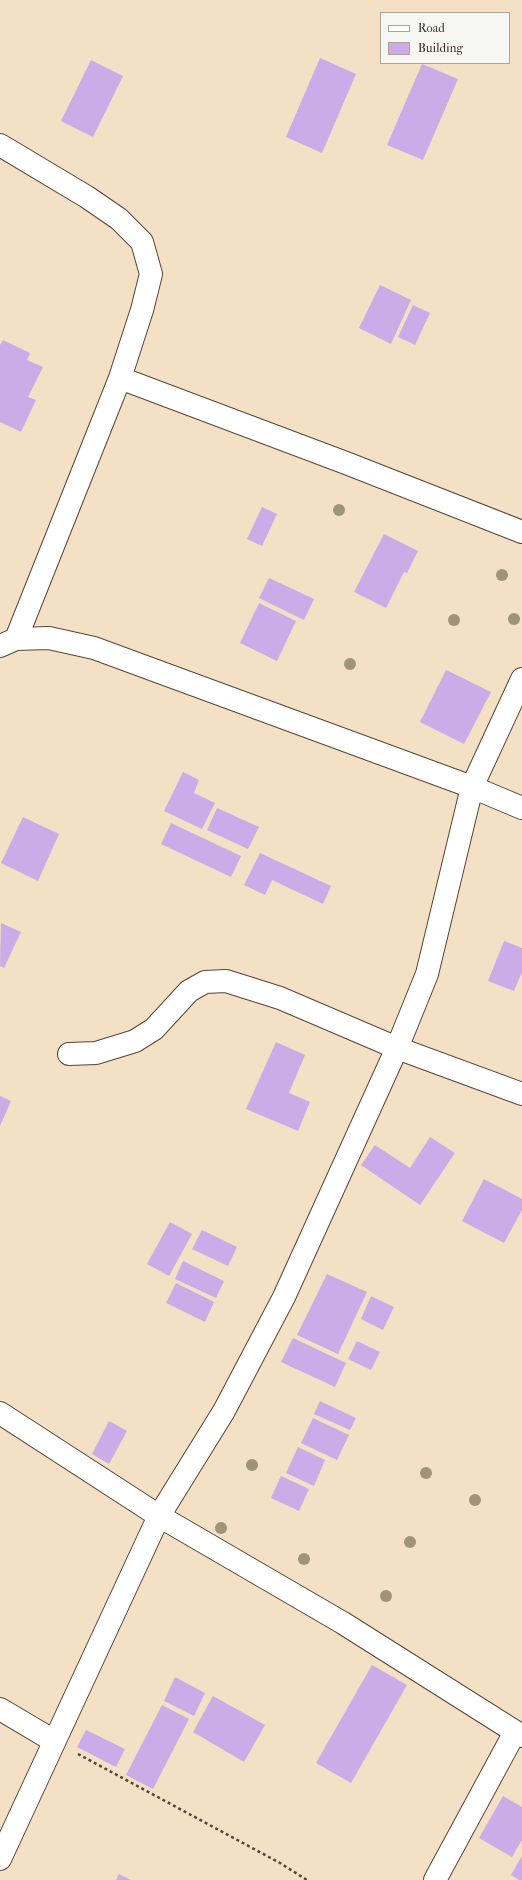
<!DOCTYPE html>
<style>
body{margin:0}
#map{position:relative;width:522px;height:1880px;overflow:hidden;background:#f4e0c5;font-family:"IM FELL French Canon",serif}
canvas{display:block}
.legend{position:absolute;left:380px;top:12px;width:130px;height:52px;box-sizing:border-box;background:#f6f6f2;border:1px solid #aba49d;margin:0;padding:5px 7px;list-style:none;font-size:12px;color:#3b2a1e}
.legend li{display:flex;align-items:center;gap:8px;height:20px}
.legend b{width:20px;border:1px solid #aba49d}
</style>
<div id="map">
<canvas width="522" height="1880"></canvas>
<ul class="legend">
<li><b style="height:5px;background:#fff"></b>Road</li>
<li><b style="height:11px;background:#cdaae8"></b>Building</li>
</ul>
</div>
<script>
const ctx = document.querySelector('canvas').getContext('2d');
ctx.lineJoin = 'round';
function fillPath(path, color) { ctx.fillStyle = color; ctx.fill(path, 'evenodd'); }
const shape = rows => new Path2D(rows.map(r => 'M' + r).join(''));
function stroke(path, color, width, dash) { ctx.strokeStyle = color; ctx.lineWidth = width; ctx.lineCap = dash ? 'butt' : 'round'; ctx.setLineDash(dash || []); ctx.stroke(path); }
fillPath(shape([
 [320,58,356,74,322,153,286,137],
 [91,60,123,76,93,137,61,121],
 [422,64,458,79,423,160,387,145],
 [380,285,411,300,391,344,359,328],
 [413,305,430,313,415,345,398,337],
 [3,340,30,353,27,360,43,367,28,397,36,400,21,432,0,422,0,345],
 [262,507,277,514,262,546,247,539],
 [384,534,418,551,407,573,404,572,386,608,354,592],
 [269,578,314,599,304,620,259,598],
 [259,603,296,621,277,661,240,643],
 [446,670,491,692,464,744,420,722],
 [183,772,199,780,194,793,215,803,202,829,164,811],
 [217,808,259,827,248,849,207,830],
 [23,817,59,834,38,881,1,863],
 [171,823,241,856,231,877,161,844],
 [260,853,331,886,323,904,272,880,265,895,244,885],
 [1,923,21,932,4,968,0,966],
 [504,941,522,948,522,972,514,991,488,981],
 [276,1042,305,1055,289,1093,310,1102,298,1131,246,1109],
 [0,1096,11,1101,0,1126],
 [430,1137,455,1153,420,1205,361,1165,375,1145,410,1168],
 [484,1179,522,1199,522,1210,504,1243,462,1221],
 [170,1222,192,1234,169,1276,147,1264],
 [202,1230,237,1247,228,1266,192,1249],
 [183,1261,224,1281,216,1298,175,1279],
 [327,1274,367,1292,338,1354,297,1335],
 [176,1283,214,1302,205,1322,166,1303],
 [371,1296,394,1307,383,1330,361,1319],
 [293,1338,346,1363,335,1387,281,1362],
 [357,1341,380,1352,371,1370,348,1359],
 [320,1401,356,1418,350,1430,314,1414],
 [313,1418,349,1435,337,1460,301,1443],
 [109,1421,127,1431,109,1464,92,1454],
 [298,1447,325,1460,314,1486,286,1473],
 [281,1476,309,1489,299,1511,271,1498],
 [372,1665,407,1685,351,1783,316,1763],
 [175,1677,205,1693,194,1716,164,1701],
 [213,1696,265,1725,244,1762,193,1732],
 [162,1705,189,1719,153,1789,126,1775],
 [86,1730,125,1749,116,1767,77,1747],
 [503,1796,522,1807,522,1840,512,1857,479,1838],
 [522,1856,522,1880,519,1880,511,1875],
 [119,1874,131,1880,116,1880]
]), '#cdaae8');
const minor = shape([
 [0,145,87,197,119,219,142,242,151,274,142,310,120,378,16,639],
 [120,378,346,463,522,532],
 [0,646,16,639,49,638,94,648,472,787,522,808],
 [69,1054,96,1053,135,1041,154,1029,189,991,205,982,226,981,280,998,397,1048,522,1094],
 [0,1413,159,1516,343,1623,522,1736],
 [0,1709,54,1741],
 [0,1859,159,1516,224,1411,284,1297,397,1048,427,974,472,787,522,679],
 [435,1880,515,1732]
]);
stroke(minor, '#574537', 24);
stroke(shape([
 [78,1754,280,1863,307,1880]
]), '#574537', 2.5, [3, 3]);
stroke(minor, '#fff', 22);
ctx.fillStyle = '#9f9576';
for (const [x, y] of [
 [339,510],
 [502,575],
 [514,619],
 [454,620],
 [350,664],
 [252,1465],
 [426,1473],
 [475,1500],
 [221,1528],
 [410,1542],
 [304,1559],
 [386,1596]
]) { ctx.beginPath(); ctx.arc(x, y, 6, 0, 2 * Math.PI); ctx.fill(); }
</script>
